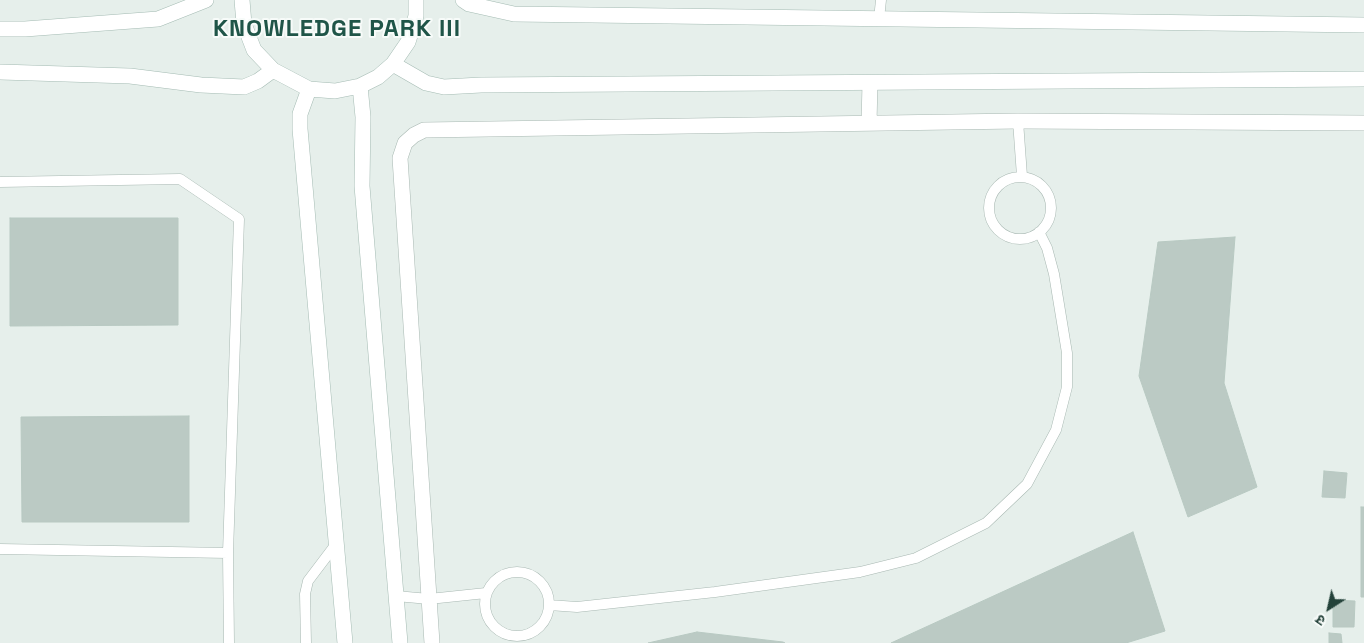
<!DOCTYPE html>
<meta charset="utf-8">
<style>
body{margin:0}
#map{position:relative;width:1364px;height:643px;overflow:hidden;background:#e6efeb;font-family:"Space Grotesk","Noto Sans Devanagari",sans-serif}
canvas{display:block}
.north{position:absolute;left:1304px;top:583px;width:50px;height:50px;-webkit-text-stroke:4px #f7fbf9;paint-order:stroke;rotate:215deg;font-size:14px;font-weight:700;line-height:20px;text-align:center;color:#24423a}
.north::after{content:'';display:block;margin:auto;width:18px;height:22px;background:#24423a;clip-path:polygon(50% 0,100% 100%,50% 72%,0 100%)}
</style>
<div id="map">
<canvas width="1364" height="643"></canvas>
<div class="north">उ</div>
</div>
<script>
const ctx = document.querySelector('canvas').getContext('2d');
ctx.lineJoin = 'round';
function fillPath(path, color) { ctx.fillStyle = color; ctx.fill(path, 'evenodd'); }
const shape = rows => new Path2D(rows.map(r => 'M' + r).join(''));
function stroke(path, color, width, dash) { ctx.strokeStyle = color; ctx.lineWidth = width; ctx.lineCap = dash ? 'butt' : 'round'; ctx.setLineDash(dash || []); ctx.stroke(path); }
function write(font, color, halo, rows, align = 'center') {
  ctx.font = font + ' "Space Grotesk",sans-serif'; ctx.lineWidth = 4; ctx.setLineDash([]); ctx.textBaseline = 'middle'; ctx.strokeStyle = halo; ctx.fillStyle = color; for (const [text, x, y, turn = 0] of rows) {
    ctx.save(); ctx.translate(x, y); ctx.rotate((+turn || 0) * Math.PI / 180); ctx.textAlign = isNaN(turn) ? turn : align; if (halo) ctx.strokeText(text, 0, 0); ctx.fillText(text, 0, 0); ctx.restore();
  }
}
const building = shape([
 [10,218,178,218,178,325,10,326,10,218],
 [1235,237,1224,383,1257,487,1188,517,1139,376,1158,242,1235,237],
 [189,416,189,522,22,522,21,417,189,416],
 [1324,471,1347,473,1345,498,1322,497,1324,471],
 [1361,507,1364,507,1364,597,1361,597,1361,507],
 [1133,532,1165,631,1126,643,891,643,1133,532],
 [1333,600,1355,601,1354,627,1333,627,1333,600],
 [697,632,783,642,785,643,648,643,697,632],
 [1329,633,1341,634,1342,643,1329,643,1329,633]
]);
fillPath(building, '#bbcac4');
stroke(building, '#b8c9c2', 1);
const lane = shape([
 [879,19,881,0],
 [1018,121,1022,176],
 '989 208a31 31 0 1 1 62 0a31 31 0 1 1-62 0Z',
 [0,182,180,179,239,219,228,553,229,643],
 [0,549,228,553],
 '485 604a32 32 0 1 1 64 0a32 32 0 1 1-64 0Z',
 [396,596,429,599,486,593],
 [549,605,577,607,715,592,860,572,916,558,986,523,1027,484,1056,430,1067,387,1067,353,1054,274,1047,248,1039,232],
 [306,643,305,594,308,581,336,544]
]);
const street = shape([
 [869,123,870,83],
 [432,643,400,158,405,143,414,135,424,130,1018,121,1364,123]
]);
const secondary = shape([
 [242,0,244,24,254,50,273,70,309,89,335,91,360,86,378,77,393,64,408,42,416,16,416,0],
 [463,0,469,4,514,14,1364,25],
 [0,29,25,29,158,19,206,0],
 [393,64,426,83,444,87,481,85,1364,79],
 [0,72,130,76,201,85,244,87,258,81,273,70],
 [360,86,363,117,362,186,400,643],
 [309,89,300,114,300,129,345,643]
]);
stroke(lane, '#a8b8b2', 11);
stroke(street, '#a8b8b2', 16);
stroke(secondary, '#a4bbb3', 16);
stroke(lane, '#fff', 10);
stroke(street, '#fff', 15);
stroke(secondary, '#fff', 15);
ctx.letterSpacing = '1px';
write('bold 24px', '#1f5548', '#f7fbf9', [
 ["KNOWLEDGE PARK III",337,29]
]);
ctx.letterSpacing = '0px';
</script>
